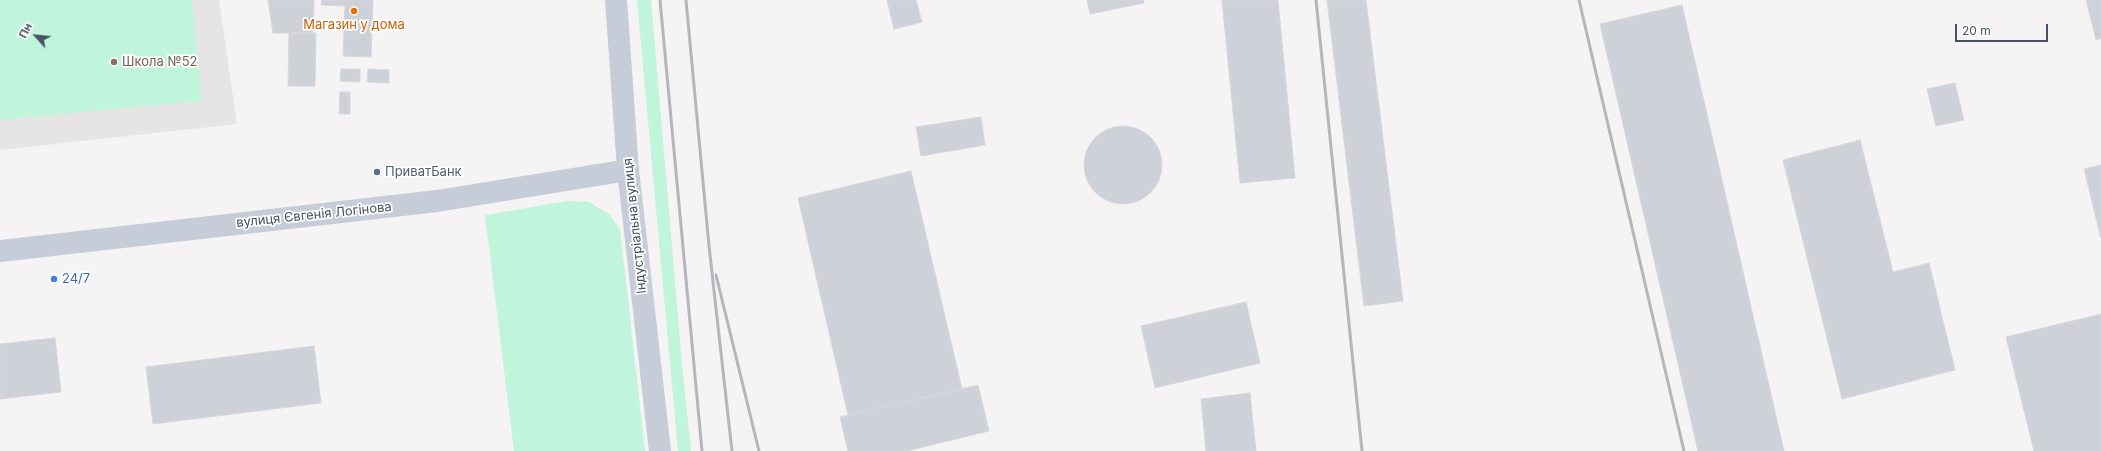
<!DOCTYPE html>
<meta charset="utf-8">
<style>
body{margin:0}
#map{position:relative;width:2101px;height:451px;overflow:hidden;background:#f5f3f3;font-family:Inter,sans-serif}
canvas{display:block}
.north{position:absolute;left:16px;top:16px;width:40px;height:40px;-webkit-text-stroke:3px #fff;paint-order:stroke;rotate:297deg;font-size:11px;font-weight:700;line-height:16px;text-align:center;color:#485162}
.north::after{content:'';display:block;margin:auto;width:14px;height:18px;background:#485162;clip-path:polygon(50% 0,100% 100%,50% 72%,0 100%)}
.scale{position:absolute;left:1955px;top:24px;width:93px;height:18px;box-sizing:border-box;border:2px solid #485162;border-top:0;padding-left:5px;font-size:12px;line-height:14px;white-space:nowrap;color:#485162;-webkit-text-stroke:3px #fff;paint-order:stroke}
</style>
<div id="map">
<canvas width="2101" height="451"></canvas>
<div class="north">Пн</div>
<div class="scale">20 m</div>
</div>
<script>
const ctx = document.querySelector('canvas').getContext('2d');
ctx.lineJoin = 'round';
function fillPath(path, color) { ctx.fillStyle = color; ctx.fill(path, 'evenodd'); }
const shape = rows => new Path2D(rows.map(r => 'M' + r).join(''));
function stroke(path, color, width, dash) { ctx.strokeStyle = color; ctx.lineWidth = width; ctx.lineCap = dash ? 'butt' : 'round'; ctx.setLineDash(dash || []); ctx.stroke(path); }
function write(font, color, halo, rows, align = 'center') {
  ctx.font = font + ' Inter,sans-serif'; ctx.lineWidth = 3.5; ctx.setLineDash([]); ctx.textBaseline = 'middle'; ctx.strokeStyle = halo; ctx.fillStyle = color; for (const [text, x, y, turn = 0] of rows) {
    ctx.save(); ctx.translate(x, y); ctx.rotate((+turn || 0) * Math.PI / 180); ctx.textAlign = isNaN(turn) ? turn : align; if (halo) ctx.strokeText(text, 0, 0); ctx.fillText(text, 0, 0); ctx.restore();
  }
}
fillPath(shape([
 [0,0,219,0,237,124,0,150]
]), '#e6e4e5');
fillPath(shape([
 [0,0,192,0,202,101,0,120],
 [637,0,651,0,682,364,691,451,678,451],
 [567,201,589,202,610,215,620,229,645,451,514,451,485,215]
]), '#c0f4dd');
const building = shape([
 [268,0,314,0,313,33,273,33,268,0],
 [322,0,373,0,371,57,343,56,345,6,321,5,322,0],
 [887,0,916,0,922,22,894,29,887,0],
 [1087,0,1143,0,1144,3,1090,14,1087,0],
 [1222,0,1278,0,1295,178,1240,183,1222,0],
 [1327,0,1366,0,1403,301,1364,306,1327,0],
 [2086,0,2101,0,2101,38,2096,40,2086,0],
 [1682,5,1784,451,1698,451,1600,24,1682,5],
 [289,33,316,33,315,86,288,86,289,33],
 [341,69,360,69,360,82,340,81,341,69],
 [368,69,389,70,389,83,367,82,368,69],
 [1955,83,1964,120,1936,126,1927,89,1955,83],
 [340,92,350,92,350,114,339,114,340,92],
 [981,117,985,145,921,156,916,127,981,117],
 '1084 165a39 39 0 1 1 78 0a39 39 0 1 1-78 0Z',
 [1860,140,1893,272,1929,263,1955,370,1842,399,1783,160,1860,140],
 [2101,165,2101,238,2084,169,2101,165],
 [911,171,962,389,848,415,798,198,911,171],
 [1246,302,1260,363,1155,388,1141,326,1246,302],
 [2101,314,2101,451,2034,451,2006,337,2101,314],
 [55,338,61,392,0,399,0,344,55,338],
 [314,346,321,403,153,424,146,367,314,346],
 [978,385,989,431,907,451,848,451,840,417,978,385],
 [1250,393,1256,451,1206,451,1201,399,1250,393]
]);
fillPath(building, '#ced1d8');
stroke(building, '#d6d7de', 1);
stroke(shape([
 [628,170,660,451]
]), '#c6ccd8', 22);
stroke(shape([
 [0,251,437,201,628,170,616,0]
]), '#c6ccd8', 22);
stroke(shape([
 [660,0,702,451],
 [686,0,709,246,732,451],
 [1316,0,1362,451],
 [1579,0,1684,451],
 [716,275,759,451]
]), '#b4b6bd', 3);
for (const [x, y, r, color] of [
 [354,11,4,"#e8710a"],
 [114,62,4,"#8d6e63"],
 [377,172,4,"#5c6f8a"],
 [54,279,4,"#3f7fe0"]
]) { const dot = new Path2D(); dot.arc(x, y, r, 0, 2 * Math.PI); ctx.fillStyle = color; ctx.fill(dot); stroke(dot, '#fff', 1.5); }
write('13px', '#c56008', '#fff', [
 ["Магазин у дома",354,25]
]);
write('13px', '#785e54', '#fff', [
 ["Школа №52",122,62]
], 'left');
write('13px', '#4e5e75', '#fff', [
 ["ПриватБанк",385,172]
], 'left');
write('13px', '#485162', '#fff', [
 ["вулиця Євгенія Логінова",314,215,-6],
 ["Індустріальна вулиця",635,226,-96]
]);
write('13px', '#366cbe', '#fff', [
 ["24/7",62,279]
], 'left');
</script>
